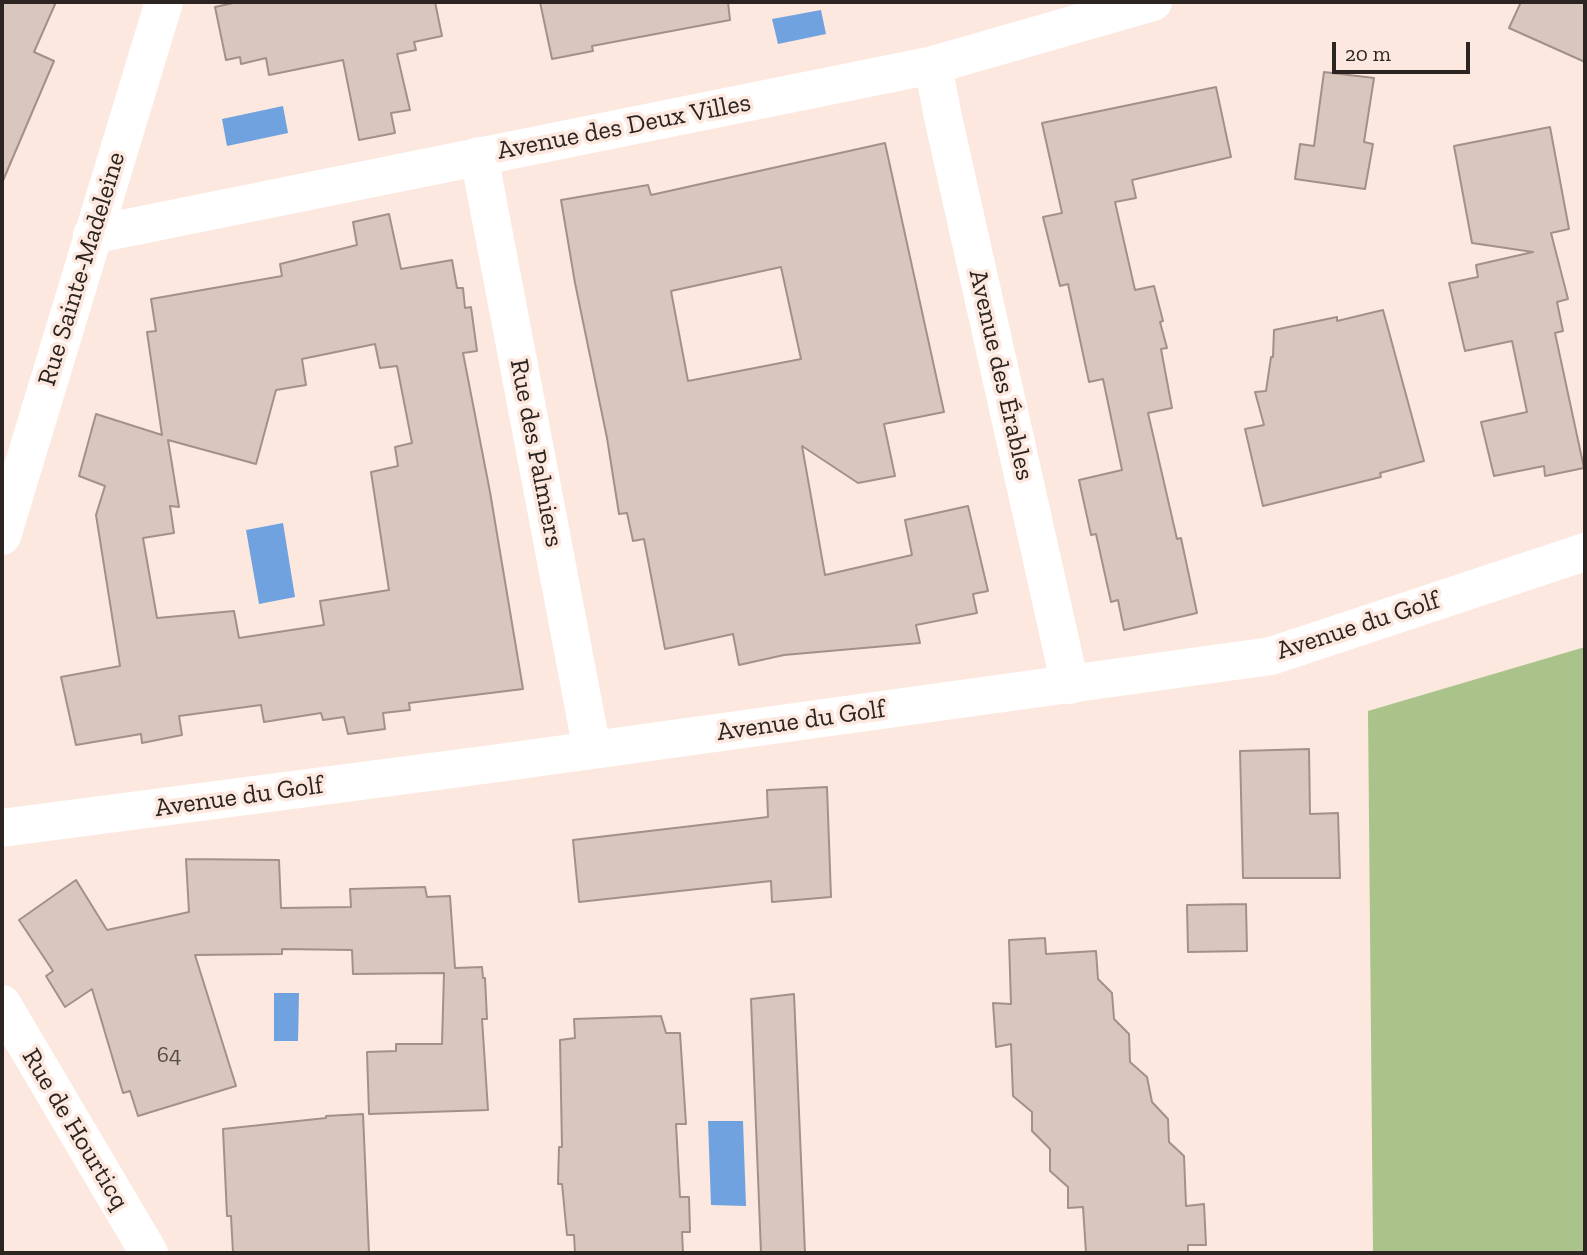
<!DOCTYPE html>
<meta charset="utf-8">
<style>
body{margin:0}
#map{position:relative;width:1587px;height:1255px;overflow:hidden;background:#fce8de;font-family:"Zilla Slab",serif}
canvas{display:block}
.frame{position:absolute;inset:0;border:4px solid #2b2420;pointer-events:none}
.scale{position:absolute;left:1332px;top:42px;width:138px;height:32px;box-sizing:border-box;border:4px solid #2b2420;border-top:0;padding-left:9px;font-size:21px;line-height:24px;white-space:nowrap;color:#2b2420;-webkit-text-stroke:5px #fce8de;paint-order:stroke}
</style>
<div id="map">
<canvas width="1587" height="1255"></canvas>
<div class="frame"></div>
<div class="scale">20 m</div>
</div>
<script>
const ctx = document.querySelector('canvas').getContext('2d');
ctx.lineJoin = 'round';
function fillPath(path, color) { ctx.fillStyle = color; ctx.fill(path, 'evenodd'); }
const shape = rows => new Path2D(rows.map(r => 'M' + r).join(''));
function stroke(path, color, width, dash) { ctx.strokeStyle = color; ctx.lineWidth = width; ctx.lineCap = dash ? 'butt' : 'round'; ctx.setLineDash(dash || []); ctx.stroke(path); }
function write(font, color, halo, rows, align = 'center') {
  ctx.font = font + ' "Zilla Slab",serif'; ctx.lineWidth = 7; ctx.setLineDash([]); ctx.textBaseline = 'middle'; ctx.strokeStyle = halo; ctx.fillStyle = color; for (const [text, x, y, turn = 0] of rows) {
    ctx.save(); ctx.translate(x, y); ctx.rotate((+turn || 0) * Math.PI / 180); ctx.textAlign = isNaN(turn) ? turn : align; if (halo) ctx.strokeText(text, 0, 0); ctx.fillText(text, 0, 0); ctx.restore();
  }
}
fillPath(shape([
 [1585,647,1585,1253,1373,1253,1368,711]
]), '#aac38b');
fillPath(shape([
 [821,10,826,34,778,44,772,19],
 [283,106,288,133,227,146,222,119],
 [283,523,295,597,259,604,246,530],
 [274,993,299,993,298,1041,274,1041],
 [708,1121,743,1121,746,1206,711,1205]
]), '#70a2e0');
const building = shape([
 [2,2,56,2,34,52,54,61,2,183,2,2],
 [238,2,435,2,442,36,414,42,416,50,397,54,410,110,391,113,395,133,359,140,343,60,269,75,266,58,241,64,240,57,226,60,215,7,238,2],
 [540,2,728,2,730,20,592,46,593,51,552,59,540,2],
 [1521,2,1585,2,1585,62,1509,28,1521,2],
 [1324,72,1374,78,1364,142,1373,144,1365,189,1295,179,1300,144,1314,146,1324,72],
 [1216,87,1231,157,1132,180,1136,198,1115,202,1135,290,1154,286,1163,321,1160,322,1167,348,1161,349,1172,408,1148,413,1177,539,1181,538,1197,613,1124,630,1118,600,1111,602,1096,534,1091,535,1079,480,1122,470,1103,379,1089,382,1068,284,1060,286,1043,217,1062,213,1042,123,1216,87],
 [1550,127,1569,229,1551,233,1568,299,1557,302,1563,331,1555,333,1584,468,1545,476,1544,466,1494,476,1481,422,1527,412,1512,341,1465,351,1449,283,1478,277,1476,265,1533,252,1472,243,1454,146,1550,127],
 [885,143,944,412,884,424,895,476,858,483,802,446,825,575,912,555,905,520,968,506,988,591,973,594,977,613,916,625,920,643,784,655,739,665,733,634,665,649,644,539,633,541,627,513,619,514,607,438,575,283,561,200,648,185,651,195,885,143],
 [781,267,801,359,688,381,671,291,781,267],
 [389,214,401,269,452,260,457,288,463,288,465,308,471,307,477,351,463,353,490,492,523,689,409,703,410,710,383,713,385,729,348,734,344,717,323,720,321,713,264,722,261,705,179,716,182,735,142,743,141,734,76,745,61,677,120,666,96,515,105,486,79,476,96,414,162,435,147,332,156,331,151,299,282,276,280,264,357,245,353,222,389,214],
 [375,344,380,368,397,366,412,443,395,447,398,466,371,472,389,590,320,601,324,625,239,638,234,611,157,618,143,538,174,533,170,506,179,507,168,440,256,464,276,390,306,385,302,359,375,344],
 [1383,310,1424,461,1380,473,1381,477,1263,506,1245,429,1264,425,1255,392,1266,391,1271,357,1273,357,1274,330,1337,317,1337,321,1383,310],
 [1309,749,1310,814,1338,813,1340,878,1243,878,1240,751,1309,749],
 [827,787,831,897,772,902,771,881,579,902,573,840,768,817,767,790,827,787],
 [186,859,279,860,281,908,351,907,350,889,425,887,427,897,450,896,455,968,482,967,483,978,485,978,487,1019,482,1019,488,1110,369,1114,367,1052,396,1051,396,1044,442,1044,444,973,353,974,352,950,282,949,282,954,195,955,236,1086,138,1116,130,1091,123,1093,92,989,65,1007,46,976,53,971,19,920,76,880,107,930,189,912,186,859],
 [1246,904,1247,951,1188,952,1187,905,1246,904],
 [1045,938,1046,954,1096,951,1098,979,1112,993,1114,1019,1129,1034,1130,1062,1147,1077,1152,1102,1168,1119,1169,1142,1184,1156,1186,1206,1204,1204,1206,1245,1188,1245,1188,1253,1086,1253,1083,1207,1068,1208,1068,1187,1050,1171,1050,1149,1032,1131,1032,1112,1013,1096,1011,1044,996,1047,993,1003,1011,1004,1009,940,1045,938],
 [794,994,805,1253,761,1253,751,999,794,994],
 [661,1016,666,1033,680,1033,686,1124,676,1124,680,1197,689,1197,690,1232,682,1232,683,1253,575,1253,574,1235,567,1235,562,1184,558,1184,559,1147,562,1147,560,1040,575,1038,574,1019,661,1016],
 [363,1114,369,1253,233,1253,231,1216,227,1216,223,1129,326,1118,326,1116,363,1114]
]);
fillPath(building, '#d9c6bc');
stroke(building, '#a39188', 2);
stroke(shape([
 [933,65,943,117,1070,685],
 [479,156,592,750],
 [92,235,933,65,1153,2],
 [2,536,164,2],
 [2,828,499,763,1271,656,1585,552],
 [2,1004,149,1253]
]), '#fff', 38);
write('23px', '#564c47', null, [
 ["64",169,1055]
]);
write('26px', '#2b2420', '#fce8de', [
 ["Avenue des Deux Villes",624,127,-11],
 ["Rue Sainte-Madeleine",82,269,-73],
 ["Avenue des Érables",1001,375,77],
 ["Rue des Palmiers",536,453,79],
 ["Avenue du Golf",1358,626,-18],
 ["Avenue du Golf",801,721,-8],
 ["Avenue du Golf",239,797,-8],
 ["Rue de Hourticq",75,1129,59]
]);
</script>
